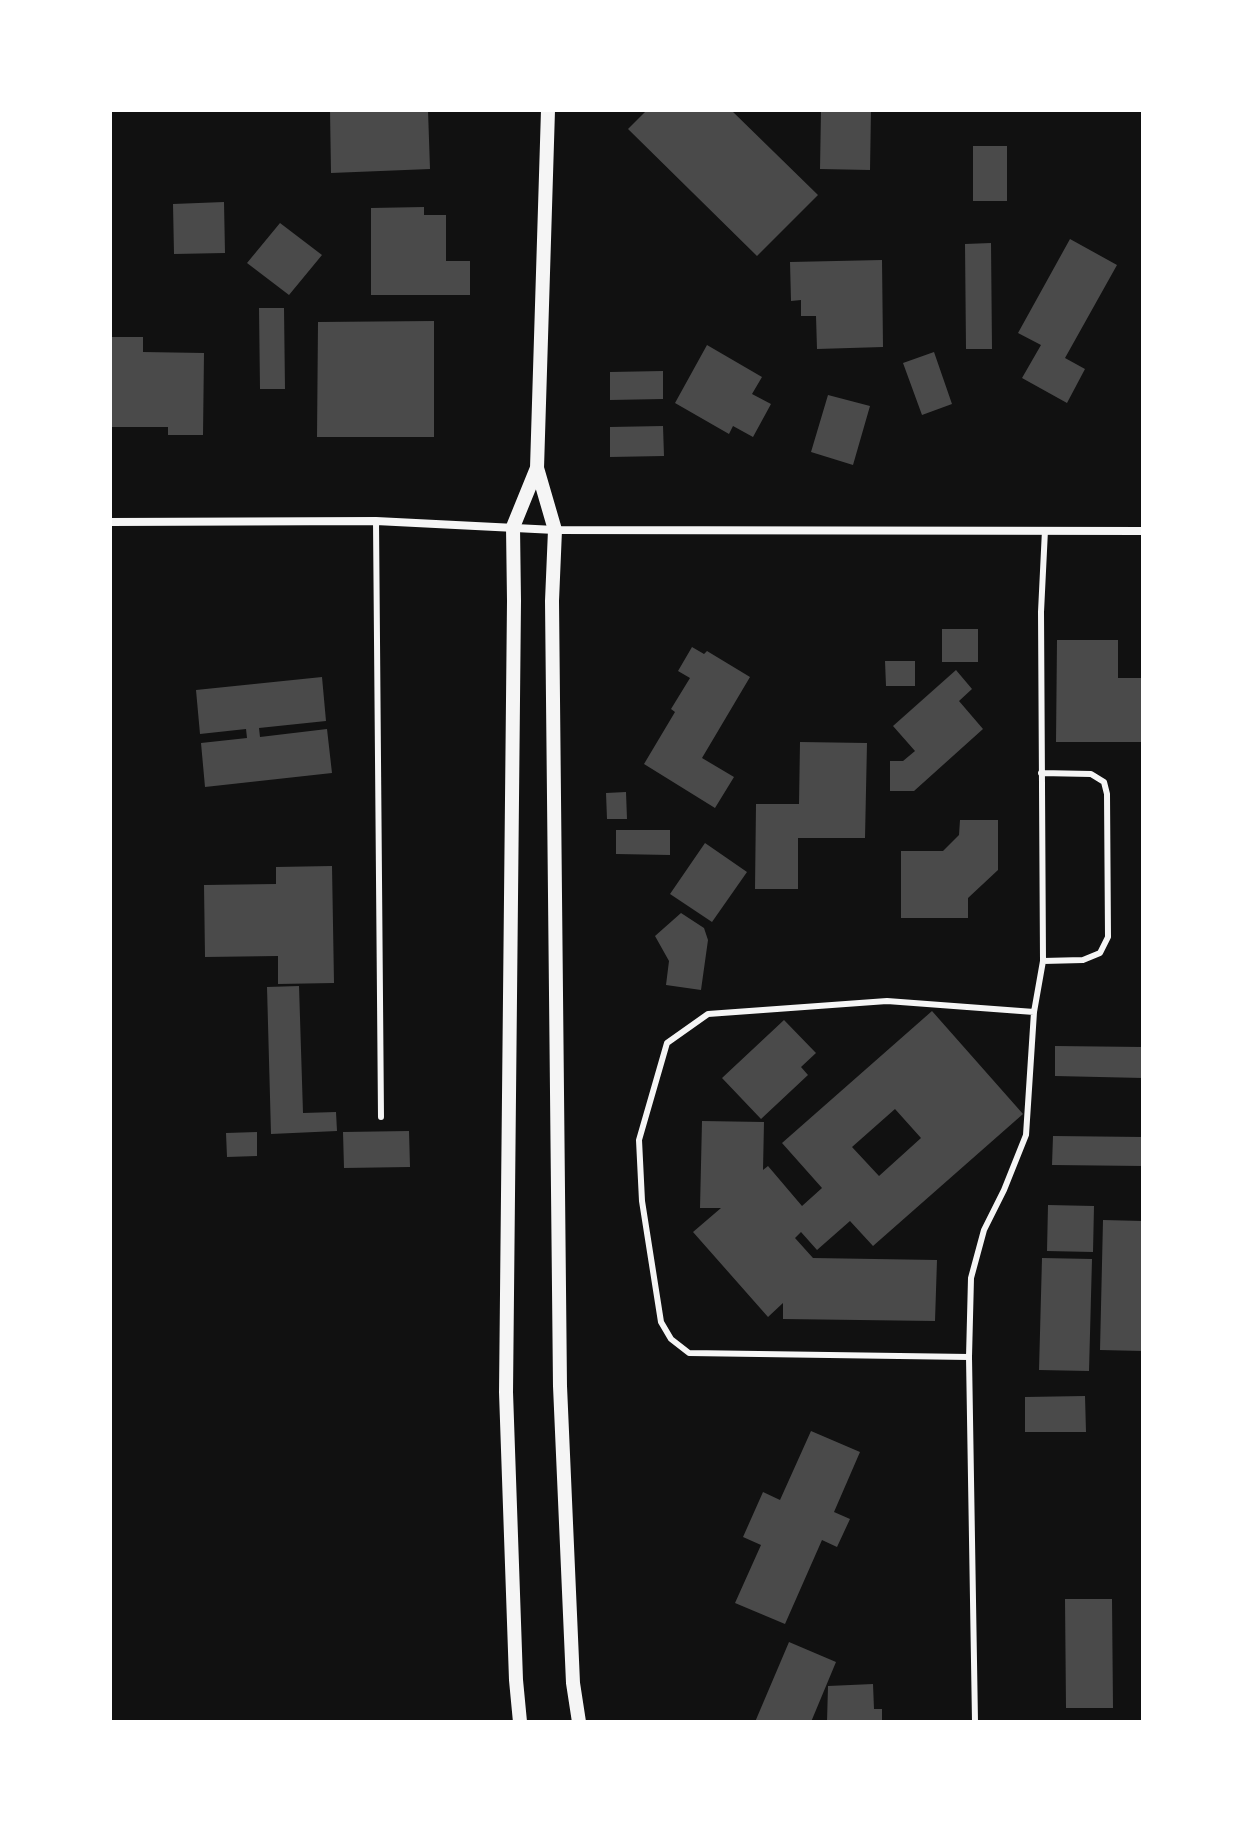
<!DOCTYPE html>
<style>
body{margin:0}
#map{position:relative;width:1253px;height:1832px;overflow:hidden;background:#111;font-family:Barlow,sans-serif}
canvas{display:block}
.frame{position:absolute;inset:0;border:112px solid #fff;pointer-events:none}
</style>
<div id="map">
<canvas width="1253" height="1832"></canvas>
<div class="frame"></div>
</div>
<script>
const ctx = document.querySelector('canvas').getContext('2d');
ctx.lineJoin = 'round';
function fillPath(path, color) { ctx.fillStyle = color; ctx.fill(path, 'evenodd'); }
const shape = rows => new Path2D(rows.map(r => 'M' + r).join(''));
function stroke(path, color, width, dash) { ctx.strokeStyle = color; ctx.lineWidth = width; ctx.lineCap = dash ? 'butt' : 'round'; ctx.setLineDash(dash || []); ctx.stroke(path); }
fillPath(shape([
 [330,110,428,110,430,169,331,173],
 [647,110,731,110,818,195,757,256,628,129],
 [821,110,871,110,870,170,820,169],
 [973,146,1007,146,1007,201,973,201],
 [224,202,225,253,174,254,173,204],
 [424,207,424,215,446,215,446,261,470,261,470,295,371,295,371,208],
 [280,223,322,255,289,295,247,263],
 [1070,239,1117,265,1065,358,1085,369,1067,403,1022,378,1041,345,1018,333],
 [991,243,992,349,966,349,965,244],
 [882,260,883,347,817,349,816,316,801,316,801,300,791,301,790,262],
 [259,308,284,308,285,389,260,389],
 [434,321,434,437,317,437,318,322],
 [112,337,143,337,143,352,204,353,203,435,168,435,168,427,111,427],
 [707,345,762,377,752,394,771,404,753,437,733,426,729,434,675,403],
 [934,352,952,404,922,415,903,363],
 [663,371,663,399,610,400,610,372],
 [828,395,870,406,853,465,811,452],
 [663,426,664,456,610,457,610,427],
 [942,629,978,629,978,662,942,662],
 [1057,640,1118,640,1118,678,1143,678,1142,742,1056,742],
 [692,647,704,654,707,651,750,677,702,758,734,777,715,808,644,764,675,712,671,709,690,678,678,671],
 [885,661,915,661,915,686,886,686],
 [956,670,972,689,959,701,983,729,914,791,890,791,890,761,903,761,915,751,893,726],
 [322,677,326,721,259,728,260,737,327,729,332,773,205,787,201,743,247,738,246,729,200,734,196,690],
 [800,742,867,743,865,838,798,838,798,889,755,889,756,804,799,804],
 [626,792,627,819,607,819,606,793],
 [960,820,998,820,998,870,968,898,968,918,901,918,901,851,943,851,959,835],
 [616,830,670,830,670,855,616,854],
 [705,843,747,872,712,922,670,894],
 [332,866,334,983,278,984,278,956,205,957,204,885,276,884,276,867],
 [681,913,704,928,708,940,701,990,666,985,669,961,655,936],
 [299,986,303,1113,336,1112,337,1131,271,1134,267,987],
 [932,1011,1023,1114,873,1246,850,1221,817,1250,801,1232,795,1238,813,1258,937,1260,935,1321,783,1319,783,1303,768,1317,693,1232,721,1208,700,1208,702,1121,764,1122,763,1170,768,1166,802,1206,822,1188,782,1143],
 [895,1109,921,1138,879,1176,852,1147],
 [784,1020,816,1053,801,1067,808,1075,761,1119,722,1078],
 [1055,1046,1143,1047,1143,1078,1055,1076],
 [409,1131,410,1167,344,1168,343,1132],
 [257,1132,257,1156,227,1157,226,1133],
 [1053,1136,1143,1137,1143,1166,1052,1165],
 [1048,1205,1094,1206,1093,1252,1047,1251],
 [1103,1220,1143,1221,1143,1351,1100,1350],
 [1042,1258,1092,1259,1089,1371,1039,1370],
 [1085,1396,1086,1432,1025,1432,1025,1397],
 [811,1431,860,1452,834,1512,850,1519,837,1547,822,1540,785,1624,735,1603,761,1545,743,1537,763,1492,780,1500],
 [1065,1599,1112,1599,1113,1708,1066,1708],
 [789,1642,836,1662,811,1722,755,1722],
 [873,1684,874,1709,882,1709,882,1722,827,1722,828,1686]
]), '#4a4a4a');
stroke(shape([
 [376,521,381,1117],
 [1041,773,1091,774,1104,782,1107,794,1108,937,1100,953,1083,960,1043,961],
 [969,1357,689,1353,671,1339,661,1322,642,1201,639,1140,667,1043,708,1014,887,1001,1034,1012],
 [975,1722,969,1357,971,1278,984,1230,1004,1190,1026,1135,1034,1012,1043,961,1041,612,1045,530]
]), '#f5f5f5', 6);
stroke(shape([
 [110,522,376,521,555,530,1143,531]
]), '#f5f5f5', 8);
stroke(shape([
 [548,110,537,468,555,530,552,601,560,1386,573,1683,579,1722],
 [520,1722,516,1680,506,1392,514,601,513,527,537,468]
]), '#f5f5f5', 14);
</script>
